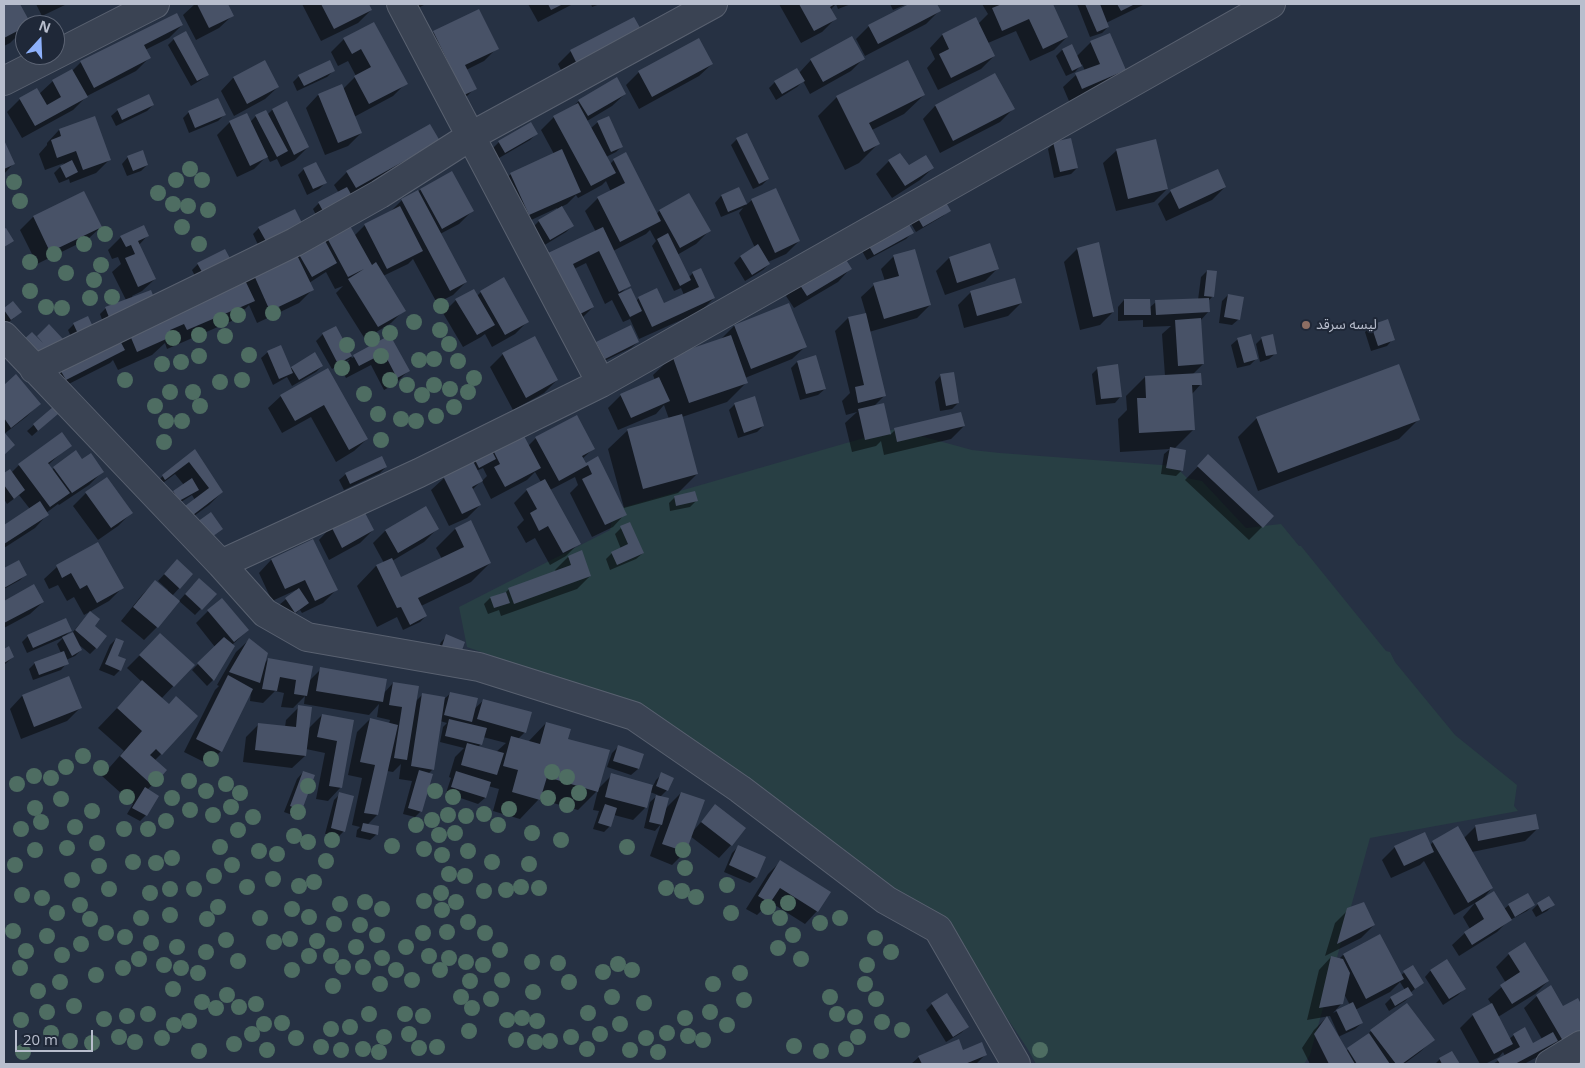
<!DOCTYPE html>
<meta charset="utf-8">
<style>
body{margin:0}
#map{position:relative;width:1585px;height:1068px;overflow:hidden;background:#263143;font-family:"Open Sans",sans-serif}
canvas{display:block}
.frame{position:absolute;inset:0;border:5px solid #b8becd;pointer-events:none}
.north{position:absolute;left:15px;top:15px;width:50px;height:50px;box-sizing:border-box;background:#1f2838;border:1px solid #5c6474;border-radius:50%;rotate:20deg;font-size:14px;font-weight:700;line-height:20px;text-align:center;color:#b8becd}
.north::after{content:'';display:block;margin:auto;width:18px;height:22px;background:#8eb1fb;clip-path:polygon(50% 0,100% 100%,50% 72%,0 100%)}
.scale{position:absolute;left:15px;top:1030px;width:78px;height:22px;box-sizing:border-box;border:2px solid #b8becd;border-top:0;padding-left:6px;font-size:15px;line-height:18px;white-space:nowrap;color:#b8becd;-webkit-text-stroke:4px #1f2838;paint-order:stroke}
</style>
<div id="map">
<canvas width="1585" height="1068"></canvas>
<div class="frame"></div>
<div class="north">N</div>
<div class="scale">20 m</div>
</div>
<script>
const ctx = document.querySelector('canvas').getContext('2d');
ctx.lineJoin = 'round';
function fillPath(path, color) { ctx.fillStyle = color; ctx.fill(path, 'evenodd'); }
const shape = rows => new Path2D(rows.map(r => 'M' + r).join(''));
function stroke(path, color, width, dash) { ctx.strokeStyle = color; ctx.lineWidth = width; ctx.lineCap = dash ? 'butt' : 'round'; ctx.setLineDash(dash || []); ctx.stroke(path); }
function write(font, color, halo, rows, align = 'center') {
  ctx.font = font + ' "Open Sans","Noto Sans Arabic",sans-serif'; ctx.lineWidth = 4; ctx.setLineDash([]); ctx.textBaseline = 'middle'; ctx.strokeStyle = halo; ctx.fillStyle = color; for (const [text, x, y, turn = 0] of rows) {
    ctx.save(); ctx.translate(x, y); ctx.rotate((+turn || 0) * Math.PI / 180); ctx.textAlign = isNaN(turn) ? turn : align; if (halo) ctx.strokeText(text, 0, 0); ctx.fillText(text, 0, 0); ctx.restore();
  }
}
fillPath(shape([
 [895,429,972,450,1000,453,1175,466,1187,478,1202,481,1246,528,1281,524,1299,546,1301,546,1386,651,1390,652,1395,662,1455,735,1517,785,1514,806,1518,811,1370,838,1310,1055,1304,1064,1036,1064,1027,1048,949,931,891,886,637,707,467,647,459,607,610,530,614,510]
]), '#283f44');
fillPath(shape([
 [4,4,18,4,29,24,25,25,25,28,10,43,4,46],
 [36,4,67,4,42,16],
 [195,4,226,4,232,16,219,28,196,40,183,15],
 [302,4,368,4,371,10,358,23,321,41],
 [403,4,426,4,408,13],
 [528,4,573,4,538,22],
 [591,4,600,4,592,7],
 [779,4,851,4,838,9,836,4,830,10,835,19,822,32,801,43],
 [890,4,907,4,893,10],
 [911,4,935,4,939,11,926,24,865,56,856,39,869,26],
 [982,4,1052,4,1067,37,1054,50,1030,61,1016,31,988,43,994,56,981,69,938,90,927,68,935,59,930,48,942,35,976,19,978,24,988,14],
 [1077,4,1145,4,1106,23,1108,27,1102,33,1090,37],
 [634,19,565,78,558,64,571,51],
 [374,23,406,83,393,96,354,117,361,133,348,146,325,155,306,108,318,95,343,89,356,76,348,61,338,66,331,52,344,39],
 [182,25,169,38,145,50,149,58,136,71,87,96,73,110,22,138,7,112,20,99,39,94,53,81,72,71,81,62],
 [434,32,497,48,484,61,466,70,475,88,462,101,421,45],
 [174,39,208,74,201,80,191,86,168,45],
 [1091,42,1125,70,1112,83,1069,101,1063,87,1076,75,1085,71,1082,64,1075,72,1066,76,1056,56,1062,50,1071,46,1076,57],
 [864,58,851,71,810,94,803,81,797,87,776,100,769,88,775,82,799,73,811,60],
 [265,62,278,87,265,99,234,116,221,91,233,78],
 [712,64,699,76,639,109,626,85,639,72],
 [334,70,327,77,297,91,293,82,299,76],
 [625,94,612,106,587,121,591,128,598,122,622,146,616,152,606,157,610,164,614,160,656,215,659,211,689,195,709,231,696,244,677,255,688,278,693,273,714,298,701,311,639,339,630,319,623,322,612,300,605,304,586,263,574,269,593,307,580,320,536,267,596,232,585,211,598,198,611,192,606,181,602,185,578,198,576,195,567,204,561,207,572,226,566,232,543,246,532,228,539,221,558,210,557,208,516,227,498,186,511,174,554,154,541,130,554,117,572,107,579,101],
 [650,230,656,241,652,246,674,291,681,288,684,295,664,304,639,298,636,301,621,293,629,285,613,251,646,234],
 [924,95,904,114,872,130,878,144,859,163,845,170,818,116,837,97],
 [286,103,308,147,295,160,281,167,277,159,270,162,267,156,254,169,237,177,217,135,230,122,246,114,250,122,256,116,267,115,272,110],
 [153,105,147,111,116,126,111,116,118,110],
 [935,106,1013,109,1000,122,940,153,923,119],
 [189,112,224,115,218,121,189,133,183,118],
 [59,130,109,160,96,173,70,183,69,179,59,183,54,173,64,163,45,170,39,154,47,145,47,143],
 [536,134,530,140,499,158,493,148,499,142],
 [737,139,768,179,762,185,753,189,731,145],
 [438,140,321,225,313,209,319,203,339,193,334,185,347,172],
 [1155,141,1167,189,1154,202,1116,211,1103,163,1116,151],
 [4,143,13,164,4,174],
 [1054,143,1077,168,1071,174,1054,178,1048,149],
 [128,157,147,165,141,171,127,176,122,164],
 [889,161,908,167,933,168,920,180,892,198,876,174],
 [304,169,325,183,319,189,307,195,298,175],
 [451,173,472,211,459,224,440,234,466,282,453,295,437,303,413,259,408,264,383,276,404,310,391,323,365,339,336,293,343,286,335,289,326,272,309,283,312,290,299,303,257,323,249,305,234,320,167,349,165,343,152,355,118,370,113,360,110,363,53,392,59,367,245,282,253,274,327,237,354,236,365,225,389,213,402,200],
 [1225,187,1212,200,1166,221,1158,204,1171,191],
 [739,189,746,205,752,200,799,241,786,254,768,262,769,264,763,270,745,281,734,263,740,257,755,248,739,213,743,208,721,217,715,203,721,196],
 [84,193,101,227,88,239,37,264,20,230,33,217],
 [949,210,943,216,916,232,910,222,916,216],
 [294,211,260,249,253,234,259,228],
 [912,233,906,239,867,260,861,249],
 [148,235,139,245,155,279,142,291,132,296,133,298,104,325,100,314,106,308,126,300,112,272,121,264,118,257,112,259,108,250,121,237],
 [989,244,998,268,985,281,945,295,936,271,949,258],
 [1077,249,1113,312,1100,325,1080,330,1064,262],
 [225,251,199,284,192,270,198,264],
 [894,256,930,305,917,318,869,332,884,396,873,407,883,404,890,435,895,430,964,426,951,439,884,455,881,441,876,446,852,452,845,423,857,412,846,415,842,401,850,393,835,331,848,318,866,314,861,297,874,285,885,281,881,269],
 [850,269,838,282,794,308,786,296,799,283],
 [1207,271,1213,296,1208,301,1209,311,1200,321,1203,364,1192,375,1201,384,1192,394,1194,429,1174,449,1182,470,1176,476,1161,474,1164,454,1170,449,1120,452,1118,419,1127,410,1126,396,1145,377,1165,376,1162,334,1171,326,1143,327,1143,320,1118,321,1118,307,1124,300,1149,308,1156,302,1198,300,1201,277],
 [481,292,527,322,515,334,492,347,485,334,481,337,463,347,443,313,456,300,477,296],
 [971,292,1021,303,1008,316,964,328,958,305],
 [1228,295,1239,319,1232,325,1219,323,1222,301],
 [13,303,14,318,5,325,4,310],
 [788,305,805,347,792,359,745,378,747,382,727,402,682,417,697,474,678,493,624,508,608,449,628,430,669,419,664,405,656,414,618,430,608,408,621,395,655,380,653,375,673,356,721,339,734,326],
 [88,317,73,341,68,330,74,324],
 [1387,321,1393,339,1387,346,1371,351,1365,332,1371,326],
 [335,328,352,358,390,337,408,371,395,384,384,390,371,365,346,378,341,369,350,359,332,369,316,341,323,334],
 [534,338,557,380,544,393,513,410,490,367,503,354],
 [1262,338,1276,353,1269,359,1260,362,1256,344],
 [1238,339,1256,359,1250,365,1237,368,1231,345],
 [638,342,631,348,598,364,591,349,597,343],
 [268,352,290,369,315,354,322,366,316,372,292,386,287,377,273,385,261,358],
 [797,362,825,389,818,395,800,400,791,368],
 [1098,368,1121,396,1115,403,1096,405,1092,374],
 [327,370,367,439,354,451,336,462,311,417,282,433,268,408,281,396],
 [941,375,958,403,952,409,940,411,935,382],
 [16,376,39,404,26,417,4,434,13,445,4,454,4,386],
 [735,404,763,426,757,432,738,438,729,410],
 [52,409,50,420,32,436,27,431],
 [1257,418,1418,420,1399,439,1258,491,1238,437],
 [536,438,594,448,582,459,585,464,597,458,625,514,613,527,592,537,570,493,578,485,575,477,550,490,579,543,566,556,550,565,535,538,526,543,517,527,524,520,514,503,527,490,541,482,535,472,527,480,491,499,482,481,487,476,483,468,476,471,481,481,472,490,480,505,467,518,449,526,431,490,465,459,492,453,493,451,528,446],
 [70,445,48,465,52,470,54,468,82,460,102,472,89,485,59,505,58,504,46,513,47,515,35,528,4,548,4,526,30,509,19,495,7,504,4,499,4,475,9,471,11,473,19,465],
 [195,451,222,492,209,505,179,527,173,520,195,500,192,495,173,507,167,498,173,492,184,485,175,474,152,491,150,488,163,476],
 [1208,456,1273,516,1249,540,1185,480],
 [386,467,380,473,344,490,339,480,346,474],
 [86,493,131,513,118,526,98,540,73,506],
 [675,497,697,500,690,507,670,511,669,503],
 [331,527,373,530,360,543,329,560,319,540],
 [621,528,643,553,636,559,610,570,606,559,612,553,621,549,615,534],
 [437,529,424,542,392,561,400,579,442,559,436,548,455,529,490,563,471,582,421,606,426,616,420,622,403,630,397,617,377,627,357,586,376,566,384,563,373,543,385,531],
 [312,540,336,590,323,603,302,613,300,610,289,618,279,605,296,591,296,590,272,601,259,573,271,560],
 [98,544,122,588,109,601,84,615,74,597,67,601,58,585,49,589,44,579,57,567],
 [568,557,590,576,577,589,501,616,499,610,488,614,484,604,490,598,505,593,509,589,556,572,555,570],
 [19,561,26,574,20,580,4,589,4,569],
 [171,567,192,574,172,596,157,627,144,640,121,621,142,595,155,582,167,592,168,590,158,581],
 [193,585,215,594,195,615,179,601],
 [34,586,43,602,30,614,4,628,4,602],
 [208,611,248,630,232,645,213,680,207,686,192,670,215,647,196,623],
 [84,619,93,626,96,648,90,654,78,644,81,650,75,656,66,660,67,663,61,670,33,680,29,669,35,663,61,653,57,644,64,637,72,633],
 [70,631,64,637,27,653,22,642,28,636],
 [447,636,453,658,437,652,441,642],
 [116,639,116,656,120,670,114,676,99,670,110,645],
 [249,640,264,664,268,659,309,681,321,669,383,694,393,683,415,702,423,694,443,700,451,693,473,710,484,700,525,732,518,739,528,742,546,723,567,740,598,789,612,775,653,786,656,780,662,774,667,790,660,797,665,809,681,793,694,830,715,806,731,845,719,858,690,836,685,852,672,865,650,856,661,824,655,831,644,828,650,802,658,795,650,792,645,808,633,820,614,815,610,826,604,832,593,829,599,811,593,810,598,790,578,810,539,799,520,819,493,811,499,789,488,786,485,798,478,804,446,793,451,778,449,777,455,757,464,748,440,742,443,727,447,723,440,721,433,769,428,774,421,811,415,817,403,814,412,781,399,779,401,764,393,772,387,771,377,815,367,825,377,834,370,840,356,837,357,830,360,827,352,825,362,778,348,775,357,732,370,719,389,724,390,720,377,717,379,704,369,715,304,704,305,696,293,708,281,707,284,693,275,691,263,703,250,701,251,690,221,751,208,764,184,752,215,690,219,686,217,685,236,652],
 [483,737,506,743,496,752,478,747,481,744],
 [148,647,193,665,161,699,168,706,161,754,154,761,152,785,147,790,146,815,140,821,127,814,133,804,102,776,124,751,98,728,142,682,127,668],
 [9,648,13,657,4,665,4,650],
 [69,678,80,708,67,721,21,739,10,709,22,696],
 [299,707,308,729,322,715,353,721,340,788,328,801,316,799,325,753,306,749,305,756,292,768,243,762,246,737,259,724,285,727,286,720],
 [618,747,642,754,638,769,631,775,607,767,612,753],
 [303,772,313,776,301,810,295,816,284,812,297,779],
 [340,794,344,831,338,837,325,834,334,800],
 [1476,826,1537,829,1525,841,1472,852,1492,888,1481,901,1504,909,1509,905,1533,905,1527,911,1508,921,1497,932,1459,956,1452,945,1465,933,1470,929,1463,917,1475,903,1454,915,1424,861,1420,865,1391,878,1382,860,1395,847,1430,845,1433,842,1464,838],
 [738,847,756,877,750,883,724,872,732,853],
 [780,862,817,911,805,924,770,902,757,915,746,909,768,874],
 [1538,904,1553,905,1547,911,1536,917,1532,910],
 [1348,910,1374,925,1361,938,1325,956,1335,923],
 [1509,954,1548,981,1535,994,1498,1017,1509,1039,1514,1035,1533,1044,1542,1039,1524,1008,1537,996,1563,1008,1578,1000,1581,1006,1581,1034,1524,1064,1493,1064,1505,1056,1503,1052,1499,1057,1485,1064,1480,1064,1460,1028,1473,1015,1492,1005,1488,999,1506,983,1496,967],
 [1343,955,1401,975,1412,967,1422,983,1410,993,1411,995,1405,1001,1389,1011,1385,1004,1391,998,1405,990,1400,982,1390,992,1355,1010,1362,1023,1355,1029,1338,1037,1346,1051,1364,1038,1371,1031,1433,1040,1420,1052,1404,1064,1310,1064,1302,1048,1314,1030,1326,1018,1337,1037,1339,1036,1330,1016,1307,1020,1319,970,1331,957,1339,959],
 [1344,994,1350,1005,1333,1013,1342,1003],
 [1431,970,1465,988,1458,995,1443,1005,1425,977],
 [932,1004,967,1027,961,1033,946,1042,926,1010],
 [963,1051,985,1055,976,1064,911,1064,919,1057],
 [1452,1053,1459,1064,1435,1064,1440,1059]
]), '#0007');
fillPath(shape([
 [4,4,20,4,31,24,25,25,25,27,4,38],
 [197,4,228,4,234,16,209,28],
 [321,4,369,4,372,10,334,29],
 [548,4,563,4,551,10],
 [799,4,835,4,830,7,837,19,814,31],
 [909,4,937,4,941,11,878,44,868,25],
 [1002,4,1053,4,1068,37,1043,49,1029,19,1002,31,992,8],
 [1085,4,1100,4,1109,27,1097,32],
 [1117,4,1135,4,1121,11],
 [479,9,499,49,465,65,477,89,464,95,433,31],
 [177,13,183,25,144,45,151,58,94,88,80,61],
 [634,17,643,33,578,66,570,50],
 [976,17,995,56,951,78,939,54,949,49,942,34],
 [374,22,408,84,369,104,354,76,371,67,361,49,352,54,343,38],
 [186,31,209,75,197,81,173,38],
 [1110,33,1126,70,1082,89,1075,73,1100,64,1090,41],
 [852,36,865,59,823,82,810,59],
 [699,38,713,64,652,97,638,71],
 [1072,44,1082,66,1072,71,1062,49],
 [265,60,279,87,247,104,233,77],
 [330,60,335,71,304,86,298,75],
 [908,60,925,95,869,123,880,144,864,152,836,96],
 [797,68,805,81,782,94,774,81],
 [72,69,88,97,35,126,19,98,37,88,47,105,61,97,52,80],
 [995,73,1015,109,953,141,935,105],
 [617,77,626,94,588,116,578,100],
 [342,84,362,133,338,143,318,94],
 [149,94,154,105,122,120,117,109],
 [218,98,226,115,195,128,188,111],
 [287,101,309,147,294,155,272,109],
 [578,103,616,173,591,186,553,116],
 [266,110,288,151,277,157,255,115],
 [247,113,268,157,250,166,229,121],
 [95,116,111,160,83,170,76,151,57,158,51,140,61,136,59,129],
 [609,116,623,147,611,152,597,121],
 [531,122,538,134,505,153,498,141],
 [430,124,440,141,356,188,346,171],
 [747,133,769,179,759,184,736,138],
 [1071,138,1078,168,1060,172,1053,142],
 [1156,139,1168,189,1128,199,1116,149],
 [4,140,15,164,4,169],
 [562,149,581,192,529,215,510,173],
 [143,150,148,165,133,171,127,156],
 [626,152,661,221,620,242,597,197,625,183,613,159],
 [900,153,909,165,926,155,934,168,905,186,888,160],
 [72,160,78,172,66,178,60,166],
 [316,162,327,183,313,189,303,168],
 [1218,169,1226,187,1179,209,1170,190],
 [452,171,474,211,442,229,420,189],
 [347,187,357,205,328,220,318,202],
 [739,187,747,204,728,212,721,195],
 [776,188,800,241,775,253,751,199],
 [418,190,467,282,450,291,401,199],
 [84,191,102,227,50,252,33,216],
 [689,193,711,231,680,248,659,210],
 [944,199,951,211,923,227,916,215],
 [400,206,423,251,387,269,364,224],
 [562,206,574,226,550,240,538,220],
 [295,209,303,225,267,243,258,227],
 [906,219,914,233,874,255,866,241],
 [349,224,372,265,376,262,406,311,378,327,348,279,364,269,348,277,326,236],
 [144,225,149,236,138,241,156,279,138,287,125,258,135,254,131,245,126,247,120,236],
 [603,227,631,286,619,292,599,251,573,264,594,307,578,315,548,253],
 [6,228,14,241,4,247,4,229],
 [668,233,691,280,680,286,657,239],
 [323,237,337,263,312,277,297,251],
 [1099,242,1114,312,1093,317,1077,248],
 [990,243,999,269,957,283,949,257],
 [758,244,770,264,752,275,740,256],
 [225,249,233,264,206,279,197,263],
 [915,249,931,305,884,319,873,283,899,276,893,255],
 [296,253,314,290,270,311,253,273],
 [843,255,852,269,807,296,798,282],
 [701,268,715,298,652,327,638,297,657,288,664,303,699,287,692,272],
 [1207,270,1217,271,1214,297,1204,296],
 [504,277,529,322,505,335,480,291],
 [244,278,255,301,187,330,184,324,170,330,173,336,137,352,127,328],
 [1015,278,1022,303,977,316,970,291],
 [631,288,642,311,630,317,618,294],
 [474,289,495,325,477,335,455,299],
 [151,290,156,303,110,320,105,307],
 [1228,294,1244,297,1240,320,1224,317],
 [1209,298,1210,312,1156,315,1155,300],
 [1124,299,1150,299,1151,315,1124,315],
 [13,301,22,312,11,320,4,310,4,308],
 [789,303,807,347,751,369,734,325],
 [866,313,886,396,858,403,855,387,864,385,848,317],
 [88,316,94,329,79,336,73,323],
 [1201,318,1204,364,1178,366,1175,320],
 [1388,319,1395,340,1378,346,1371,325],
 [49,324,63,339,40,359,22,341,32,332,43,343,37,336],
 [631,325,639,342,605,359,596,342],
 [336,326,352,356,338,364,322,333],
 [1251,334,1258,359,1244,363,1237,338],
 [1273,334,1277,354,1266,356,1261,337],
 [117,335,125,350,66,380,58,366],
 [390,335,410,371,397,378,384,353,359,366,353,355],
 [731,335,748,383,689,403,672,355],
 [535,336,558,380,526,398,502,353],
 [281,345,293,373,279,379,267,351],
 [315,352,323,366,299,380,291,367],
 [816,355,826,389,806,394,797,361],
 [1118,364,1122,397,1101,399,1097,367],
 [1399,364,1420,420,1278,473,1256,417],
 [328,368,368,439,349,450,324,405,295,421,280,395],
 [954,372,959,403,946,406,940,374],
 [1201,373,1202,385,1192,385,1195,430,1139,433,1137,398,1146,398,1145,376],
 [16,374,41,404,11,428,4,418,4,385],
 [659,377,670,401,631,418,620,394],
 [755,396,764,426,744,433,734,403],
 [884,403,891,434,865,440,858,409],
 [53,407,58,414,38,431,33,424],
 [961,412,965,426,897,442,894,428],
 [682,414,698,474,643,489,627,429],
 [577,415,595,449,582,456,586,463,598,456,627,515,605,525,582,479,592,474,588,465,559,481,535,437],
 [4,432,15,445,4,455],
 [62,432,72,446,48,463,70,493,50,507,18,464],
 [523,434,541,468,505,487,494,467,500,464,493,450],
 [488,443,496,459,479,468,471,452],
 [1170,447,1186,450,1183,471,1166,468],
 [195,449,223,492,193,515,185,506,209,488,189,462,165,480,162,475],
 [76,450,82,459,91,453,104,472,72,493,53,467],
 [1208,454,1274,516,1263,528,1197,466],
 [382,456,387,467,350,484,345,473],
 [473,461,483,481,472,487,481,505,462,514,443,476],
 [10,469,25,490,14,499,4,485,4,473],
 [107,477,133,513,111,528,85,492],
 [192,478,199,490,179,501,173,491],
 [545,479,581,544,563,553,548,526,539,531,530,513,537,509,526,489],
 [695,491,698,501,676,506,674,496],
 [40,501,49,515,4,544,4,525],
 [426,506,439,529,398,553,385,530],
 [363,509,374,530,342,548,331,526],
 [211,512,223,529,209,539,197,522],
 [471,520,491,563,418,598,427,616,410,625,401,607,397,608,376,565,392,558,401,577,464,547,455,528],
 [630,522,644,553,617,565,611,552,628,544,620,526],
 [313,539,338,590,315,601,305,580,285,589,271,559],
 [98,542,124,588,97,603,87,585,80,589,71,573,62,578,56,565],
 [582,550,591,576,514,604,508,588,571,565,568,556],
 [177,559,193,574,180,589,164,574],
 [19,560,27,575,4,588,4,568],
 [199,578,217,594,202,610,185,594],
 [155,580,180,601,158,628,133,607],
 [34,584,44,602,4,623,4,601],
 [299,588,309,603,295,613,285,598],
 [506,592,510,603,494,608,490,597],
 [222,598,249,630,234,642,207,610],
 [90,611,100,619,95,626,107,636,97,649,75,630],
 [66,618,72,631,33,648,27,635],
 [73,632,82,650,72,656,62,637],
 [160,633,195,665,174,687,139,655],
 [446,634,465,642,461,653,442,646],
 [224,637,235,646,214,681,197,663],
 [116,638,124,641,118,656,126,659,121,671,105,664],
 [249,638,268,653,260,683,229,672],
 [9,646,14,657,4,663,4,649],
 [64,651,69,664,39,675,34,662],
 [268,658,313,666,307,696,294,694,296,680,280,677,277,691,262,689],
 [320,667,387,679,383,702,316,691],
 [228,675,253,689,222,752,196,739],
 [69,676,82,708,34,727,22,695],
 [142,680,169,704,176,696,198,716,162,755,156,749,150,755,167,770,153,786,120,756,142,731,117,708],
 [393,682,419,686,407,760,394,758,402,707,389,705],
 [450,692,478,698,472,722,444,715],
 [422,693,445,697,434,770,411,766],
 [483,699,532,712,526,733,477,719],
 [298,705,312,707,306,756,255,750,258,723,296,727],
 [322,714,354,720,342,788,329,786,337,741,317,737],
 [370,718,398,725,378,815,364,813,375,765,360,762],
 [449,719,487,728,482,745,445,736],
 [546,722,571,729,568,739,610,750,598,792,547,777,540,800,512,792,518,770,503,766,511,736,540,744],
 [467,743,504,753,497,775,461,765],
 [618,745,644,754,639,769,613,761],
 [419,770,433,774,422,812,408,808],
 [303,771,315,775,302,810,290,806],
 [456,771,491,782,486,798,451,787],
 [661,772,674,778,668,791,656,786],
 [611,773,653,785,647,808,605,797],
 [145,787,159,796,147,816,132,808],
 [339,792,354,796,345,832,331,828],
 [681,792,705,800,686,852,662,844],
 [656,795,669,798,662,825,649,822],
 [605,804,617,808,611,827,598,823],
 [715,804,746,828,732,846,701,822],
 [1536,814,1539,829,1478,841,1475,825],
 [363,823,379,826,378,835,361,831],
 [1458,826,1493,888,1468,903,1432,841],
 [1425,832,1434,852,1404,866,1394,846],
 [738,845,766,857,757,878,729,865],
 [780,860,831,892,818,912,780,888,770,903,758,896],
 [1494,891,1512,920,1472,945,1464,932,1484,919,1475,903],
 [1528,893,1535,905,1515,917,1508,904],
 [1549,896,1555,905,1542,912,1537,903],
 [1364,902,1375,925,1337,944,1347,908],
 [1380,934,1404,979,1366,999,1343,954],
 [1525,942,1549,981,1512,1004,1500,985,1520,972,1508,953],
 [1331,956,1343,959,1350,973,1343,1004,1319,1008],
 [1447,959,1466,989,1449,999,1430,970],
 [1413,965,1424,983,1415,989,1403,971],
 [1551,985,1563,1006,1578,998,1581,1004,1581,1030,1563,1041,1536,995],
 [1408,987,1413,995,1395,1006,1390,997],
 [947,993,969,1027,953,1037,931,1003],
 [1353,1002,1363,1023,1346,1031,1336,1010],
 [1407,1003,1435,1040,1402,1064,1396,1064,1370,1030],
 [1492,1003,1513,1044,1494,1054,1472,1014],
 [1327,1016,1355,1064,1329,1064,1314,1034],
 [1525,1027,1533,1043,1553,1032,1558,1041,1515,1064,1500,1064,1497,1059,1520,1047,1513,1034],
 [1369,1033,1390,1064,1357,1064,1347,1048],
 [959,1039,963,1050,982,1042,987,1055,965,1064,922,1064,918,1056],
 [1452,1051,1460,1064,1442,1064,1439,1058]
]), '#485267');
const street = shape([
 [401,4,601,383],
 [55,55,155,4],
 [4,81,55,55],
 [4,336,221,564,265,613,307,637,479,667,634,716,740,789,886,900,938,929,1016,1064],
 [34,369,295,242,380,194,471,136,713,4],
 [221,564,419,473,601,383,1271,4],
 [1550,1064,1581,1045]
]);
stroke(street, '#596170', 30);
stroke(street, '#3a4353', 28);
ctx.fillStyle = '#4e6d62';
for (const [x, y] of [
 [190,169],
 [176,180],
 [202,180],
 [14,182],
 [158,193],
 [20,201],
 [173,204],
 [188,206],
 [208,210],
 [182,227],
 [105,234],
 [84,244],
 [199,244],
 [54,254],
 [30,262],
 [101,265],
 [66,273],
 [94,280],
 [30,291],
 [112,297],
 [90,298],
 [441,306],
 [46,307],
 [62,308],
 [273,313],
 [238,315],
 [221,320],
 [414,322],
 [440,330],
 [390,333],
 [199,335],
 [225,336],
 [173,338],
 [372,339],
 [449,344],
 [347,345],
 [249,355],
 [199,356],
 [381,356],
 [434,359],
 [419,360],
 [458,361],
 [181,362],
 [162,364],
 [342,368],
 [474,378],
 [125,380],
 [242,380],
 [390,380],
 [220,382],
 [407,385],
 [434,385],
 [450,389],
 [170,392],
 [193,392],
 [468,392],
 [364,394],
 [422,395],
 [155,406],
 [200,406],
 [454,407],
 [378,414],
 [436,416],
 [401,419],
 [166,421],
 [182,421],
 [416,421],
 [381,440],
 [164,442],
 [83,756],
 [211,759],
 [66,767],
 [101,768],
 [552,772],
 [34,776],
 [567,777],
 [51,778],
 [156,779],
 [189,781],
 [17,784],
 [226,784],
 [308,786],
 [206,791],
 [435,791],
 [240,793],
 [579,793],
 [127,797],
 [453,797],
 [172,798],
 [548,798],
 [61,799],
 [567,805],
 [231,807],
 [35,808],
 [509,809],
 [190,810],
 [92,811],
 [298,812],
 [484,814],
 [213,815],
 [448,815],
 [466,816],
 [253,817],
 [432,820],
 [166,821],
 [41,822],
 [416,825],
 [498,825],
 [75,827],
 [21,829],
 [124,829],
 [148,829],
 [238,830],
 [455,833],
 [532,833],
 [439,835],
 [294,836],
 [332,840],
 [561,840],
 [308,842],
 [97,843],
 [392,846],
 [220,847],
 [627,847],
 [67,848],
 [424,849],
 [35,850],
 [683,850],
 [259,851],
 [468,851],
 [277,854],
 [442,855],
 [172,858],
 [326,861],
 [133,862],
 [492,862],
 [156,863],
 [529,864],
 [15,865],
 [232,865],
 [99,866],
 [685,868],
 [449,874],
 [214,876],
 [465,876],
 [273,879],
 [72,880],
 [314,882],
 [727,885],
 [299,886],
 [247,887],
 [521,887],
 [539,888],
 [666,888],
 [109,889],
 [170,889],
 [194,889],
 [506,890],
 [484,891],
 [682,891],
 [150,893],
 [441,893],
 [22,895],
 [696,897],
 [42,898],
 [424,901],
 [365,902],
 [456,902],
 [788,903],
 [340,904],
 [80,905],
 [218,907],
 [768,907],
 [292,909],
 [382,909],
 [442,910],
 [57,913],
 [731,913],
 [170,915],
 [309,917],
 [141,918],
 [260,918],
 [780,918],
 [840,918],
 [90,919],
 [207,919],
 [468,922],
 [820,923],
 [334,924],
 [360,925],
 [13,931],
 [447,932],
 [106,933],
 [423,933],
 [485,933],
 [377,935],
 [793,935],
 [47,936],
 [125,937],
 [875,938],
 [290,939],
 [226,940],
 [317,941],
 [274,942],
 [151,943],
 [81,944],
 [177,947],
 [356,947],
 [406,947],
 [778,948],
 [500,950],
 [26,951],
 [206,952],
 [891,952],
 [62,955],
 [309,956],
 [331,956],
 [429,956],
 [382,958],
 [449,958],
 [139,959],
 [801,959],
 [238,961],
 [466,962],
 [532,962],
 [558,963],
 [618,964],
 [164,965],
 [483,965],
 [867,965],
 [343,967],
 [363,967],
 [20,968],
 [123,968],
 [181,968],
 [292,970],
 [396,970],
 [440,970],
 [632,970],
 [603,972],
 [198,973],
 [740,973],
 [96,975],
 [412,980],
 [502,980],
 [470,981],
 [60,982],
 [569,982],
 [380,984],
 [713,984],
 [865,984],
 [333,986],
 [173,989],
 [38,991],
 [533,992],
 [227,995],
 [461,997],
 [612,997],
 [830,997],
 [491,999],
 [876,999],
 [744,1000],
 [202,1002],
 [644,1003],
 [256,1004],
 [74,1006],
 [239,1007],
 [216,1008],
 [472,1008],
 [47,1012],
 [710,1012],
 [588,1013],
 [148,1014],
 [369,1014],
 [405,1014],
 [837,1014],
 [127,1016],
 [423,1016],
 [855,1017],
 [522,1018],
 [685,1018],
 [104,1019],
 [21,1020],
 [507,1020],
 [189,1021],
 [537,1021],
 [882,1022],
 [282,1023],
 [264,1024],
 [620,1024],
 [174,1025],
 [727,1025],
 [350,1027],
 [331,1029],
 [902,1030],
 [469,1031],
 [51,1033],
 [667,1033],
 [252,1034],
 [409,1034],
 [600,1034],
 [688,1036],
 [119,1037],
 [384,1037],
 [571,1037],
 [858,1037],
 [162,1038],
 [296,1038],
 [646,1038],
 [516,1040],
 [703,1040],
 [70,1041],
 [550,1041],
 [135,1042],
 [535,1042],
 [92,1043],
 [234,1044],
 [794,1046],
 [321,1047],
 [437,1047],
 [419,1048],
 [363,1049],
 [587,1049],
 [846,1049],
 [267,1050],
 [341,1050],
 [630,1050],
 [1040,1050],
 [199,1051],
 [821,1051],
 [23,1052],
 [379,1052],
 [658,1052]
]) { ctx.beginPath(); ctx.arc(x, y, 8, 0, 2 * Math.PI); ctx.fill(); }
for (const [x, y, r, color] of [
 [1306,325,5,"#8d6e63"]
]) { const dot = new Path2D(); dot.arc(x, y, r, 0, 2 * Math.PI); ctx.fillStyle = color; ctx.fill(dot); stroke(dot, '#1f2838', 2); }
write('14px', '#b8becd', '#1f2838', [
 ["لیسه سرقد",1316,325]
], 'left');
</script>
